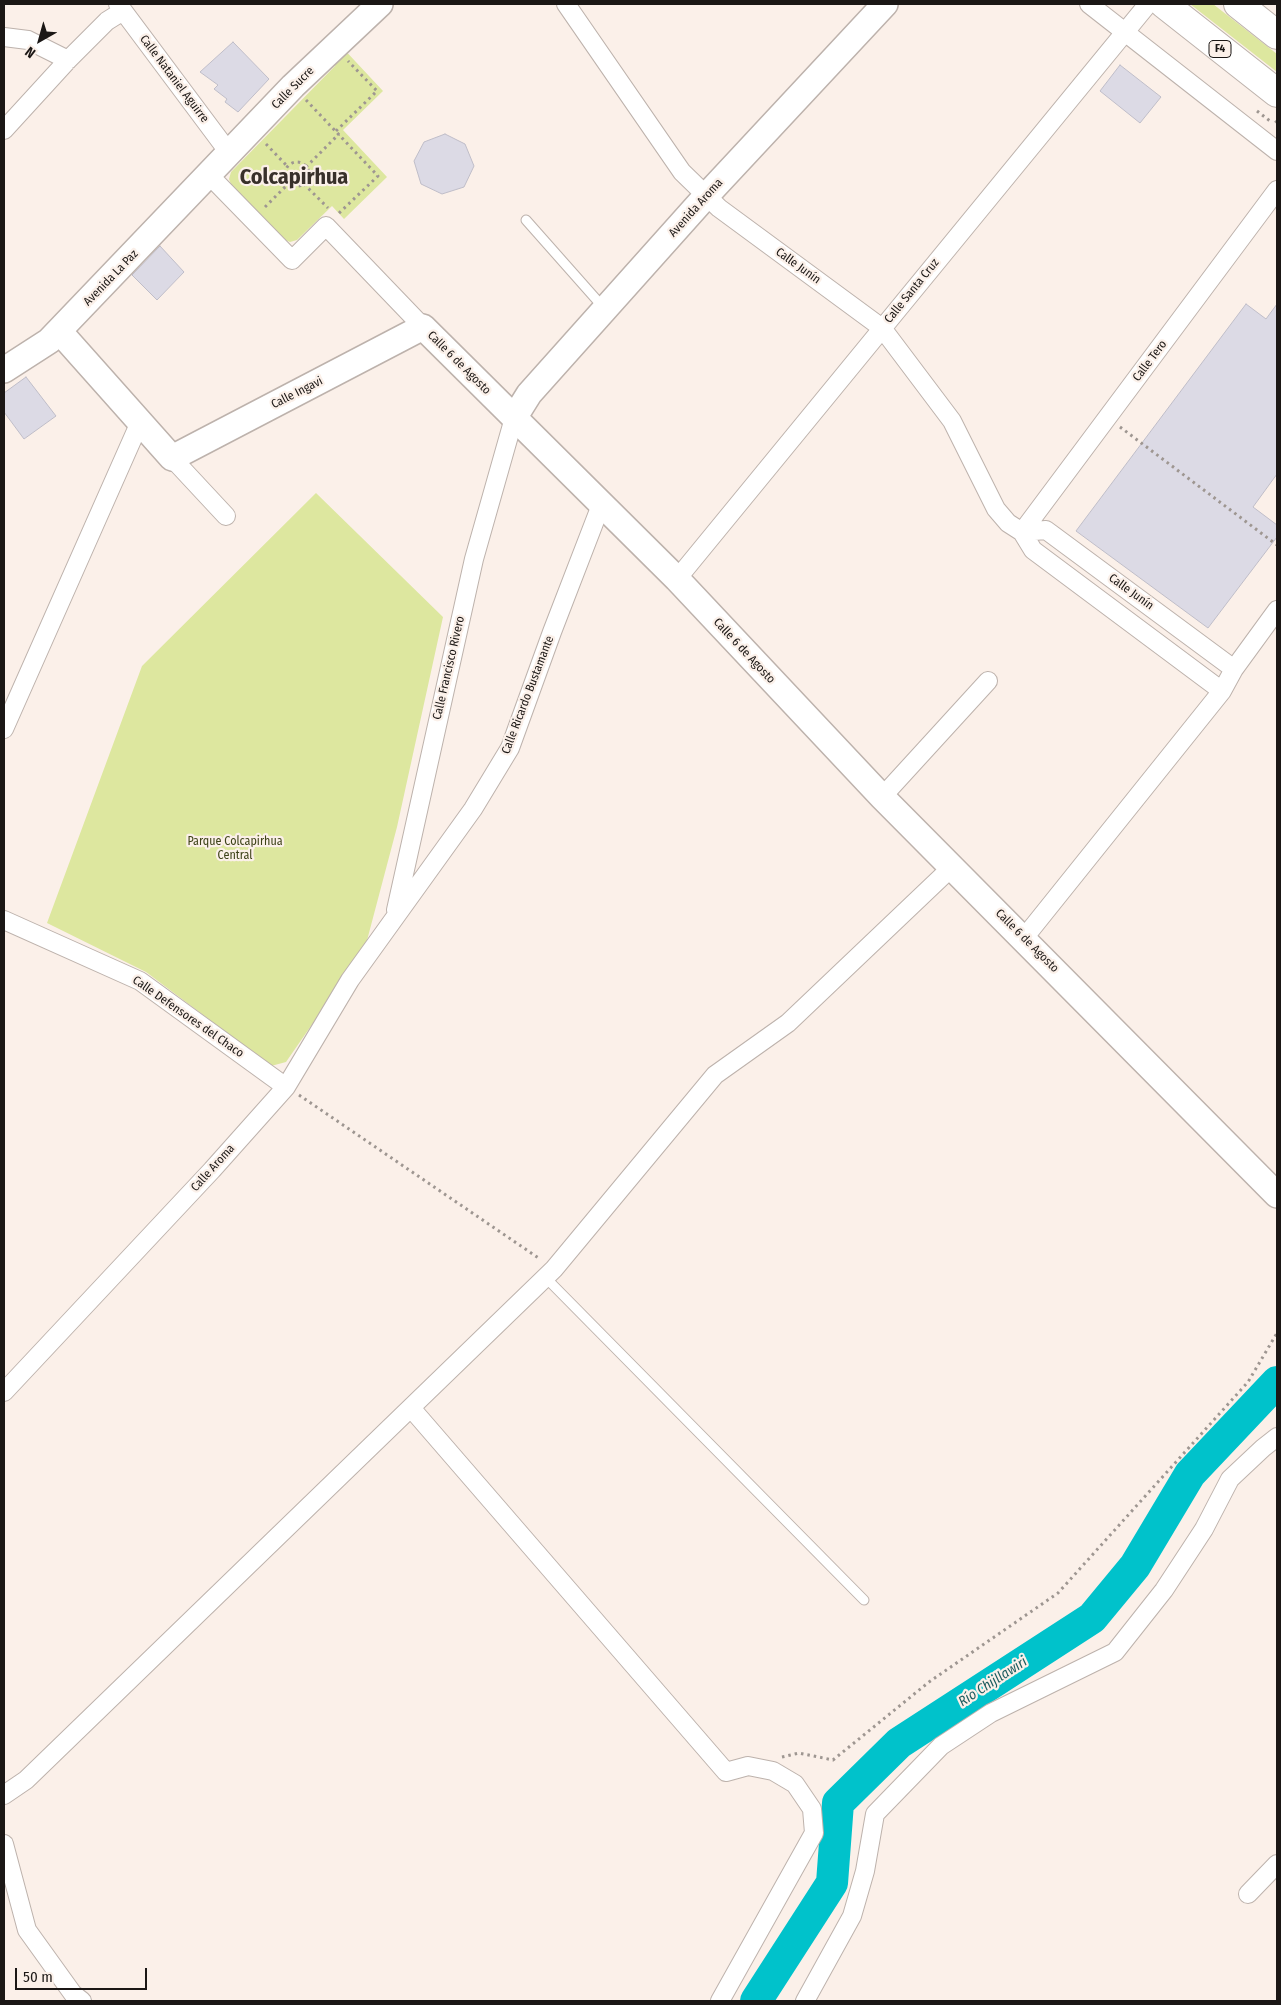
<!DOCTYPE html>
<meta charset="utf-8">
<style>
body{margin:0}
#map{position:relative;width:1281px;height:2005px;overflow:hidden;background:#fbf0e9;font-family:"Fira Sans Condensed",sans-serif}
canvas{display:block}
.frame{position:absolute;inset:0;border:5px solid #1b1715;pointer-events:none}
.north{position:absolute;left:15px;top:15px;width:50px;height:50px;-webkit-text-stroke:4px #fbf0e9;paint-order:stroke;rotate:218deg;font-size:14px;font-weight:700;line-height:20px;text-align:center;color:#1b1715}
.north::after{content:'';display:block;margin:auto;width:18px;height:22px;background:#1b1715;clip-path:polygon(50% 0,100% 100%,50% 72%,0 100%)}
.scale{position:absolute;left:15px;top:1968px;width:132px;height:22px;box-sizing:border-box;border:2px solid #1b1715;border-top:0;padding-left:6px;font-size:15px;line-height:18px;white-space:nowrap;color:#1b1715;-webkit-text-stroke:4px #fbf0e9;paint-order:stroke}
</style>
<div id="map">
<canvas width="1281" height="2005"></canvas>
<div class="frame"></div>
<div class="north">N</div>
<div class="scale">50 m</div>
</div>
<script>
const ctx = document.querySelector('canvas').getContext('2d');
ctx.lineJoin = 'round';
function fillPath(path, color) { ctx.fillStyle = color; ctx.fill(path, 'evenodd'); }
const shape = rows => new Path2D(rows.map(r => 'M' + r).join(''));
function stroke(path, color, width, dash) { ctx.strokeStyle = color; ctx.lineWidth = width; ctx.lineCap = dash ? 'butt' : 'round'; ctx.setLineDash(dash || []); ctx.stroke(path); }
function write(font, color, halo, rows, align = 'center') {
  ctx.font = font + ' "Fira Sans Condensed",sans-serif'; ctx.lineWidth = 4.5; ctx.setLineDash([]); ctx.textBaseline = 'middle'; ctx.strokeStyle = halo; ctx.fillStyle = color; for (const [text, x, y, turn = 0] of rows) {
    ctx.save(); ctx.translate(x, y); ctx.rotate((+turn || 0) * Math.PI / 180); ctx.textAlign = isNaN(turn) ? turn : align; if (halo) ctx.strokeText(text, 0, 0); ctx.fillText(text, 0, 0); ctx.restore();
  }
}
fillPath(shape([
 [1190,4,1213,4,1277,54,1277,72],
 [341,46,383,91,343,130,387,177,344,219,332,206,297,240,290,242,283,239,232,187,229,179,231,172,335,66],
 [316,493,443,617,397,827,365,948,286,1062,271,1066,146,972,47,923,142,666]
]), '#dde79f');
stroke(shape([
 [756,2001,832,1883,838,1803,899,1743,1092,1618,1135,1566,1190,1474,1277,1382]
]), '#00c2cb', 32);
const building = shape([
 [233,42,269,79,238,112,225,102,227,99,214,89,218,85,200,72,233,42],
 [1120,65,1161,97,1140,123,1100,91,1120,65],
 [445,134,465,144,474,166,464,187,442,194,421,184,414,161,424,142,445,134],
 [160,246,184,272,157,300,132,275,160,246],
 [1246,304,1266,319,1277,304,1277,474,1253,507,1277,525,1277,537,1208,628,1076,531,1246,304],
 [26,377,56,416,24,439,4,412,4,393,26,377]
]);
fillPath(building, '#dcdae5');
stroke(building, '#bfbdc8', 1);
const lane = shape([
 [526,220,603,307],
 [545,1277,864,1600]
]);
const street = shape([
 [118,4,230,154],
 [566,4,682,172,719,208,882,328,952,421,996,509,1008,523,1022,532,1033,550,1222,691],
 [1089,4,1277,151],
 [4,37,28,40,68,60],
 [4,130,68,60,107,21,123,11],
 [209,175,292,260,326,226,423,327],
 [172,458,226,516],
 [1022,532,1277,190],
 [1022,532,1046,530,1234,669],
 [677,579,1148,4],
 [4,729,140,422],
 [882,797,988,681],
 [396,910,474,559,514,418],
 [4,920,140,981,286,1087],
 [1024,938,1222,691,1234,669,1277,610],
 [4,1392,212,1170,286,1087,350,980,473,809,510,748,552,632,601,505],
 [411,1408,726,1772,748,1766,773,1771,795,1784,812,1809,814,1833,720,2001],
 [4,1795,26,1780,554,1269,715,1075,788,1023,952,867],
 [4,1844,27,1930,73,1994,82,2001],
 [1248,1894,1277,1864],
 [805,2001,852,1916,865,1871,875,1814,941,1746,991,1713,1115,1652,1164,1590,1204,1529,1230,1479,1263,1448,1277,1437]
]);
const secondary = shape([
 [59,331,172,458,423,327,677,579,882,797,1277,1195],
 [4,370,49,341,293,86,380,4],
 [514,418,529,394,706,196,885,4]
]);
const highway = shape([
 [1164,4,1277,93],
 [1238,4,1277,35]
]);
stroke(lane, '#bdb2ac', 11);
stroke(street, '#bdb2ac', 20);
stroke(secondary, '#bdb2ac', 28);
stroke(highway, '#bdb2ac', 30);
stroke(shape([
 [306,100,378,176,337,215],
 [1257,111,1270,121],
 [1277,121,1275,123,1277,125],
 [336,131,377,91,348,61],
 [266,144,288,167],
 '285 174a12 12 0 1 1 24 0a12 12 0 1 1-24 0Z',
 [306,167,339,134],
 [304,184,328,208],
 [265,207,289,183],
 [1120,427,1277,545],
 [299,1095,540,1259],
 [782,1757,799,1753,833,1760,929,1682,1058,1593,1248,1382,1277,1333]
]), '#9e9691', 3, [2.5, 4]);
stroke(lane, '#fff', 9);
stroke(street, '#fff', 18);
stroke(secondary, '#fff', 25);
stroke(highway, '#fff', 28);
for (const [x, y, w] of [
 [1220,49,22]
]) { const box = new Path2D(); box.roundRect(x - w / 2, y - 8.5, w, 17, 4); ctx.fillStyle = '#fbf0e9'; ctx.fill(box); stroke(box, '#1b1715', 1); }
write('bold 11px', '#1b1715', null, [
 ["F4",1220,49]
]);
write('12px', '#1b1715', '#fbf0e9', [
 ["Calle Nataniel Aguirre",174,79,53],
 ["Calle Sucre",293,88,-45],
 ["Avenida Aroma",696,208,-48],
 ["Calle Junín",798,266,36],
 ["Avenida La Paz",111,278,-46],
 ["Calle Santa Cruz",912,291,-51],
 ["Calle Tero",1150,361,-53],
 ["Calle 6 de Agosto",459,363,45],
 ["Calle Ingavi",297,393,-27],
 ["Calle Junín",1131,592,36],
 ["Calle 6 de Agosto",744,651,47],
 ["Calle Francisco Rivero",449,668,-77],
 ["Calle Ricardo Bustamante",528,695,-69],
 ["Calle 6 de Agosto",1027,941,45],
 ["Calle Defensores del Chaco",188,1017,35],
 ["Calle Aroma",213,1168,-48]
]);
write('12px', '#3d4218', '#fbf0e9', [
 ["Parque Colcapirhua",235,842],
 ["Central",235,856]
]);
write('italic 14px', '#1d5c5f', '#fbf0e9', [
 ["Río Chijllawiri",993,1682,-33]
]);
write('bold 22px', '#38302a', '#fbf0e9', [
 ["Colcapirhua",294,178]
]);
</script>
